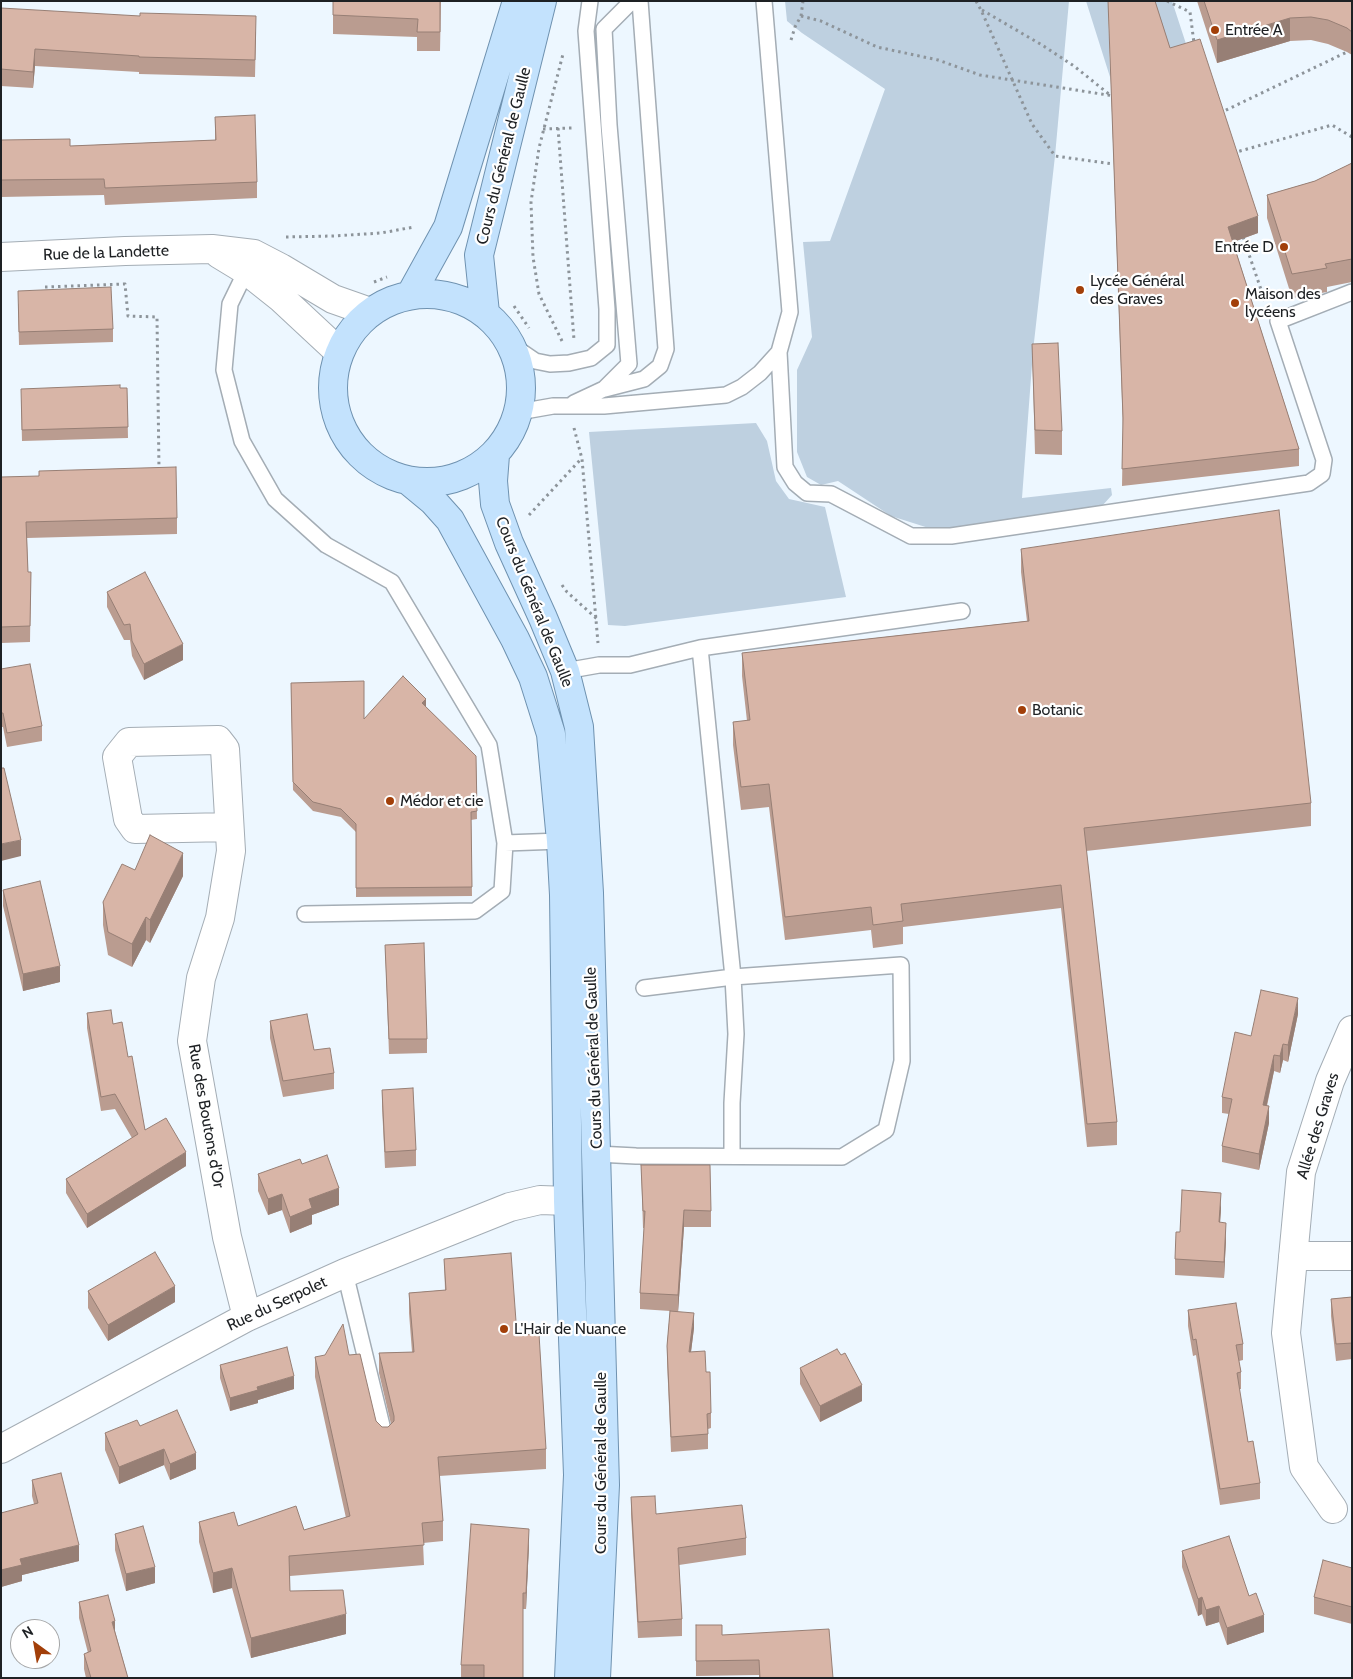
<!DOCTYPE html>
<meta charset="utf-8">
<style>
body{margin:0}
#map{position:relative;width:1353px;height:1679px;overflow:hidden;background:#edf7ff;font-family:Cabin,sans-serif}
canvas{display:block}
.frame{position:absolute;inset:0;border:2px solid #1e2124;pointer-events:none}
.north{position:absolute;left:10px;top:1619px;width:50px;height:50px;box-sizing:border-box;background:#fff;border:1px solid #a5a6a7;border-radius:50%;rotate:328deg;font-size:14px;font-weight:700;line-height:20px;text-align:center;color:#1e2124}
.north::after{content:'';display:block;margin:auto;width:18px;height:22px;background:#a23f09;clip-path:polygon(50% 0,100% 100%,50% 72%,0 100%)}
</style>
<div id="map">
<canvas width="1353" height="1679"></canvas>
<div class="frame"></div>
<div class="north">N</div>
</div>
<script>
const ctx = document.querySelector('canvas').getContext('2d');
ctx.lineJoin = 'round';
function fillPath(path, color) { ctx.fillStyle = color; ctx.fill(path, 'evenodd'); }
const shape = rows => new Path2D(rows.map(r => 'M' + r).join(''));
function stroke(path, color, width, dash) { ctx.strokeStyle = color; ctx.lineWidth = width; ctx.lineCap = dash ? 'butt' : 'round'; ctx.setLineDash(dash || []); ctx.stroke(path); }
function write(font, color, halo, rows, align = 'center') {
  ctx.font = font + ' Cabin,sans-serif'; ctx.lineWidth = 4.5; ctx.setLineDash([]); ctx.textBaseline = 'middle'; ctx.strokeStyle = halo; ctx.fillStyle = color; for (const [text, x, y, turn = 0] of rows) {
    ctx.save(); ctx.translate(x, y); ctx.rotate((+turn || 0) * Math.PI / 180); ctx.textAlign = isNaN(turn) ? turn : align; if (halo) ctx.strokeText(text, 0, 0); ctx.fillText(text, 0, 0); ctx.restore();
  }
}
fillPath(shape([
 [785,1,1069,1,1055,156,1033,351,1022,498,1111,488,1112,495,1102,506,935,530,891,516,838,481,821,485,807,477,797,452,797,370,812,337,803,242,830,241,885,89,802,33,787,21],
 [1086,1,1108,1,1110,77],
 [1150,1,1172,1,1190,56,1173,73],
 [756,423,767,441,776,481,789,499,825,507,846,597,625,626,608,625,589,432]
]), '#bed0e0');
const lane = shape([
 [249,265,230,304,224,370,242,441,275,499,326,545,392,582,489,745,505,843,561,841],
 [513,346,535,361,550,364,569,363,591,358,607,345,607,309,586,31,590,1],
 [779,352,785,467,795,483,807,493,831,494,911,536,951,536,1309,483,1322,474,1324,460,1278,321,1352,292],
 [605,389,644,379,660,366,666,349,640,1],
 [574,403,604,389,629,364,609,125,604,29,632,1],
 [519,412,553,406,604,406,726,395,742,387,760,373,779,352,790,312,764,1],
 [700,648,733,977,736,1034,732,1103,732,1156],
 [565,671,599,665,630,665,700,648,962,611],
 [305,914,475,911,502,891,505,843],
 [597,1154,636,1156,842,1157,886,1130,902,1061,901,965,733,977,644,988],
 [345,1273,385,1438]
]);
const street = shape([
 [219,254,247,271,281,298,339,352],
 [1,257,125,251,212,249,254,254,281,268,333,299,370,312],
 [229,827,135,829,128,819,117,757,129,742,218,740,225,749,231,851,220,918,201,978,192,1041,227,1237,247,1317],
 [1293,1256,1352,1256],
 [1,1449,247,1317,345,1273,510,1207,540,1200,568,1201],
 [1333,1509,1304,1467,1286,1333,1301,1172,1330,1081,1352,1030]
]);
const primary = shape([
 '333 388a94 94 0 1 1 188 0a94 94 0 1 1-188 0Z',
 [411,294,448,227,517,1],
 [485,313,479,255,542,1],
 [495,455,493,481,495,504,509,543,543,618,565,671,579,727,589,893,605,1485,596,1678],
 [410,482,433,501,450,520,515,639,533,677,551,734,561,841,564,895,568,1201,578,1475,569,1678]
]);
stroke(lane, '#a4adb5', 18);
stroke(street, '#a4adb5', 30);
stroke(primary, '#6f92b0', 30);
stroke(shape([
 [976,1,981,10,1032,124,1055,156,1113,164],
 [1167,1,1190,12,1194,43],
 [982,10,1042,45,1074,66,1110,95],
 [801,16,821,21,877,47,938,60,980,75,1114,96],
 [791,40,795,27,801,16,803,1],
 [1220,113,1347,52,1352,45],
 [558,128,574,340],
 [543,129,572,128],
 [1233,153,1332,125,1352,137],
 [286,237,333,236,381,233,414,227],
 [1243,237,1266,304],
 [374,282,387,277],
 [45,287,125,284,128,316,157,317,159,470],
 [514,306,529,328],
 [562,341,539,294,533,257,531,202,539,148,563,54],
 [574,428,582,459,598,643],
 [529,515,581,459],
 [562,585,567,592,597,619]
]), '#8d949a', 3, [2.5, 4]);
stroke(lane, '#fff', 15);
stroke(street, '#fff', 28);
stroke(primary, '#c3e2fd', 28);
fillPath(shape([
 [333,1,441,1,440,51,417,51,417,37,333,34],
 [1108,1,1155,1,1170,48,1258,233,1233,242,1299,449,1299,466,1122,486,1123,429],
 [1197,1,1352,1,1352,55,1347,52,1328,44,1311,40,1290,41,1217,63],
 [1,8,256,32,255,77,139,74,139,72,35,66,33,88,1,86],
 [215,117,257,182,257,198,105,205,104,195,1,197,1,140,70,146,215,140],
 [1352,163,1352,282,1327,287,1327,292,1292,298,1267,218,1267,195,1315,181,1348,165],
 [18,304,113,329,113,342,19,345],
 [1032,344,1062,431,1062,455,1035,454],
 [127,388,128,438,22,441,21,400],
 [1,477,177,518,177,534,27,538,28,572,31,572,30,642,1,643],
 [1021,549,1311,803,1311,826,1086,851,1117,1122,1117,1145,1087,1147,1061,908,903,927,903,944,873,948,871,930,785,940,769,807,741,810,733,745,733,722,747,721,742,676,742,653,1027,621,1021,572],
 [107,592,183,660,144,680,132,656,130,640,124,640,107,607],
 [1,669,42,726,42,741,7,747,3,727,1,727],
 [291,683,364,719,426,707,476,756,477,819,471,820,472,896,356,897,356,832,341,817,313,811,293,790],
 [135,870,183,876,150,943,146,940,132,967,108,955,103,925,103,902],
 [3,890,60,982,23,991,3,906],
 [385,945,427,1039,427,1053,389,1054],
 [87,1013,113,1024,128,1057,145,1130,186,1166,87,1228,66,1193,66,1179,132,1138,115,1109,101,1111,87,1028],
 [1298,1014,1288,1062,1283,1060,1280,1073,1274,1071,1267,1106,1269,1123,1259,1170,1222,1162,1222,1146,1229,1114,1222,1113,1222,1097,1251,1036],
 [270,1021,314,1050,334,1073,334,1089,283,1097,270,1038],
 [382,1090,416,1150,416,1166,385,1168,382,1106],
 [302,1164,339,1205,312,1215,312,1224,290,1233,282,1210,268,1215,258,1191,258,1174],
 [641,1165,711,1211,711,1227,684,1227,678,1312,694,1328,691,1352,706,1372,711,1413,711,1428,708,1429,708,1449,671,1452,667,1361,667,1346,670,1311,640,1309,640,1293,644,1228,643,1228],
 [1221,1209,1220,1222,1226,1239,1224,1278,1175,1275,1175,1259,1180,1232],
 [444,1259,517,1335,546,1449,546,1469,439,1476,443,1521,443,1541,423,1543,424,1565,290,1576,290,1591,346,1634,251,1658,232,1588,213,1593,199,1542,199,1522,238,1526,304,1530,346,1518,315,1377,315,1357,349,1355,376,1421,382,1427,388,1427,391,1424,379,1373,379,1353,412,1352,409,1313,409,1293,445,1290],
 [88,1291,175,1302,108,1341,88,1308],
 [1352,1297,1352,1359,1336,1361,1331,1316,1331,1299],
 [1188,1310,1243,1344,1243,1360,1239,1361,1241,1372,1241,1389,1239,1389,1248,1442,1260,1483,1260,1499,1220,1505,1196,1355,1193,1356,1188,1326],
 [220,1365,294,1389,258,1400,258,1403,230,1411,220,1378],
 [800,1368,862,1401,820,1422,800,1384],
 [140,1426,196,1469,170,1480,164,1465,119,1484,105,1450,105,1433],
 [32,1480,79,1561,22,1575,22,1581,1,1587,34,1504,32,1496],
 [631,1497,656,1514,746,1538,746,1555,679,1565,682,1619,682,1636,638,1638,631,1514],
 [115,1534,155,1583,126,1591,115,1550],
 [529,1544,526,1609,523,1609,523,1678,461,1678,461,1665],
 [1182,1551,1249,1596,1264,1632,1227,1645,1219,1622,1206,1626,1202,1614,1198,1616,1182,1567],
 [1352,1568,1352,1624,1314,1614,1314,1597],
 [79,1602,115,1631,128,1678,86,1678,84,1669,84,1654,88,1653,79,1618],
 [696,1625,722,1635,833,1678,759,1678,759,1675,696,1676]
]), '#ba9c90');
fillPath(shape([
 [1290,18,1290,41,1217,63,1217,40],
 [35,49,35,66,33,88,33,72],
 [1258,216,1258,233,1228,244,1228,227],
 [183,644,183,660,144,680,144,664],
 [426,699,426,707,422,703],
 [21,840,21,856,1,861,1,844],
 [183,853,183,876,150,943,150,920],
 [146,917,146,940,132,967,132,944],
 [60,966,60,982,23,991,23,974],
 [1298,998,1298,1014,1288,1062,1288,1045],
 [1283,1044,1283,1060,1280,1073,1280,1056],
 [1274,1055,1274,1071,1263,1122,1263,1105],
 [1269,1106,1269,1123,1259,1170,1259,1154],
 [186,1152,186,1166,87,1228,87,1214],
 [339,1188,339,1205,312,1215,312,1224,290,1233,290,1217,309,1199],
 [1221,1193,1221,1209,1219,1238,1219,1222],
 [282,1194,282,1210,268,1215,268,1199],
 [684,1210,684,1227,678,1312,678,1295],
 [1226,1223,1226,1239,1224,1278,1224,1262],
 [175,1286,175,1302,108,1341,108,1325],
 [694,1313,694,1328,689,1367,689,1352],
 [294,1376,294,1389,258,1400,258,1403,230,1411,230,1398,257,1387],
 [862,1385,862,1401,820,1422,820,1406],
 [164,1449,164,1465,119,1484,119,1467],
 [196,1453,196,1469,170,1480,170,1464],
 [529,1529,529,1544,526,1609,526,1593],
 [79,1545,79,1561,22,1575,22,1581,1,1587,1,1570,20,1559],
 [155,1567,155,1583,126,1591,126,1574],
 [232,1568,232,1588,213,1593,213,1573],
 [1202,1597,1202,1614,1198,1616,1198,1599],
 [1219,1606,1219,1622,1206,1626,1206,1610],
 [346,1614,346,1634,251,1658,251,1638],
 [1264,1615,1264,1632,1227,1645,1227,1628],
 [115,1621,115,1636,112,1622]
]), '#977f75');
const building = shape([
 [333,1,440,1,440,32,417,32,418,19,333,15,333,1],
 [1108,1,1155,1,1170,48,1200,39,1258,216,1228,227,1299,449,1122,469,1123,418,1108,1],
 [1204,1,1352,1,1352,32,1347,28,1328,20,1311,17,1290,18,1217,40,1204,1],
 [1,8,140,16,140,13,256,16,255,60,139,57,139,56,35,49,33,72,1,69,1,8],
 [255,115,257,182,105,188,104,179,1,180,1,140,70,139,70,146,216,140,215,117,255,115],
 [1352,163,1352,259,1325,264,1327,268,1292,274,1267,195,1315,181,1348,165,1352,163],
 [111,287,113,329,19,332,18,291,111,287],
 [1058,343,1062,431,1035,430,1032,344,1058,343],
 [120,385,120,388,127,388,128,427,22,430,21,389,120,385],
 [176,467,177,518,26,522,28,572,31,572,30,626,1,627,1,477,39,476,39,471,176,467],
 [1279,510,1311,803,1084,828,1117,1122,1087,1124,1061,885,901,904,903,921,873,925,871,907,785,917,769,784,741,787,733,722,750,720,742,653,1029,621,1021,549,1279,510],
 [145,572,183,644,144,664,132,641,130,624,124,625,107,592,145,572],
 [30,664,42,726,7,733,3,713,1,713,1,669,30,664],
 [403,676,426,699,422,703,476,756,477,811,471,812,472,887,356,888,356,824,341,809,313,802,293,782,291,683,364,681,364,719,403,676],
 [1,768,4,768,21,840,1,844,1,768],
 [150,835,183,853,150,920,146,917,132,944,108,932,103,902,122,864,135,870,150,835],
 [40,881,60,966,23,974,3,890,40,881],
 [424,943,427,1039,389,1039,385,945,424,943],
 [1261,990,1298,998,1288,1045,1283,1044,1280,1056,1274,1055,1263,1105,1269,1106,1259,1154,1222,1146,1232,1099,1222,1097,1235,1032,1251,1036,1261,990],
 [111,1010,113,1024,122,1022,128,1057,132,1056,145,1130,166,1118,186,1152,87,1214,66,1179,138,1134,115,1094,101,1097,87,1013,111,1010],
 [307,1014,314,1050,330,1048,334,1073,283,1081,270,1021,307,1014],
 [413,1088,416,1150,385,1152,382,1090,413,1088],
 [327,1155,339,1188,309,1199,312,1208,290,1217,282,1194,268,1199,258,1174,300,1159,302,1164,327,1155],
 [641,1165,710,1165,711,1211,684,1210,678,1295,640,1293,645,1211,643,1211,641,1165],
 [1182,1190,1221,1193,1219,1222,1226,1223,1224,1262,1175,1259,1176,1232,1180,1232,1182,1190],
 [155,1252,175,1286,108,1325,88,1291,155,1252],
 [511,1253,517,1335,539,1334,546,1449,438,1457,443,1521,422,1523,424,1545,289,1556,290,1591,343,1590,346,1614,251,1638,232,1568,213,1573,199,1522,234,1512,238,1526,296,1506,304,1530,350,1516,315,1357,325,1355,343,1324,349,1355,360,1354,376,1421,382,1427,388,1427,394,1421,394,1416,379,1353,414,1352,409,1293,446,1290,444,1259,511,1253],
 [1352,1297,1352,1343,1336,1344,1331,1299,1352,1297],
 [1236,1303,1243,1344,1236,1345,1241,1372,1237,1373,1248,1442,1253,1441,1260,1483,1220,1489,1196,1339,1193,1340,1188,1310,1236,1303],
 [670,1311,694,1313,689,1352,705,1351,706,1372,710,1372,711,1413,707,1414,708,1434,671,1437,667,1346,670,1311],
 [287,1347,294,1376,257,1387,258,1390,230,1398,220,1365,287,1347],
 [837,1349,841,1355,845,1353,862,1385,820,1406,800,1368,837,1349],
 [177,1410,196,1453,170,1464,164,1449,119,1467,105,1433,137,1420,140,1426,177,1410],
 [61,1473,79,1545,20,1559,22,1565,1,1570,1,1513,38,1503,32,1480,61,1473],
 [655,1496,656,1514,742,1505,746,1538,678,1548,682,1619,638,1622,631,1497,655,1496],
 [471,1524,529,1529,526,1593,523,1593,523,1678,484,1678,484,1665,461,1665,471,1524],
 [143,1526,155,1567,126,1574,115,1534,143,1526],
 [1229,1536,1249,1596,1256,1593,1264,1615,1227,1628,1219,1606,1206,1610,1202,1597,1198,1599,1182,1551,1229,1536],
 [1323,1560,1352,1568,1352,1607,1314,1597,1323,1560],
 [108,1595,115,1621,112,1622,128,1678,91,1678,84,1654,91,1651,79,1602,108,1595],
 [696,1625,722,1625,722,1635,829,1629,833,1678,760,1678,759,1660,696,1661,696,1625]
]);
fillPath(building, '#d8b5a7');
stroke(building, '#977f75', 1);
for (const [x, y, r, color] of [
 [1215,30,5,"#a23f09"],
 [1284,247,5,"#a23f09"],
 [1080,290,5,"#a23f09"],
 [1235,303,5,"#a23f09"],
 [1022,710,5,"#a23f09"],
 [390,801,5,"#a23f09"],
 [504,1329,5,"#a23f09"]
]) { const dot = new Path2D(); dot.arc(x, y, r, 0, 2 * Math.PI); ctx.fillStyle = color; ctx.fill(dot); stroke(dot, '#fff', 2); }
write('16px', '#1e2124', '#fff', [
 ["Entrée A",1225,30],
 ["Entrée D",1274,247,"right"],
 ["Lycée Général",1090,281],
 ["des Graves",1090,299],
 ["Maison des",1245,294],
 ["lycéens",1245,312],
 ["Botanic",1032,710],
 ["Médor et cie",400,801],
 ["L'Hair de Nuance",514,1329]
], 'left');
write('16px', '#1e2124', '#fff', [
 ["Cours du Général de Gaulle",504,156,-76],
 ["Rue de la Landette",106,253,-2],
 ["Cours du Général de Gaulle",534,602,68],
 ["Cours du Général de Gaulle",594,1058,-92],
 ["Rue des Boutons d'Or",206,1116,80],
 ["Allée des Graves",1318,1126,-73],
 ["Rue du Serpolet",277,1304,-25],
 ["Cours du Général de Gaulle",601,1463,-90]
]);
</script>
